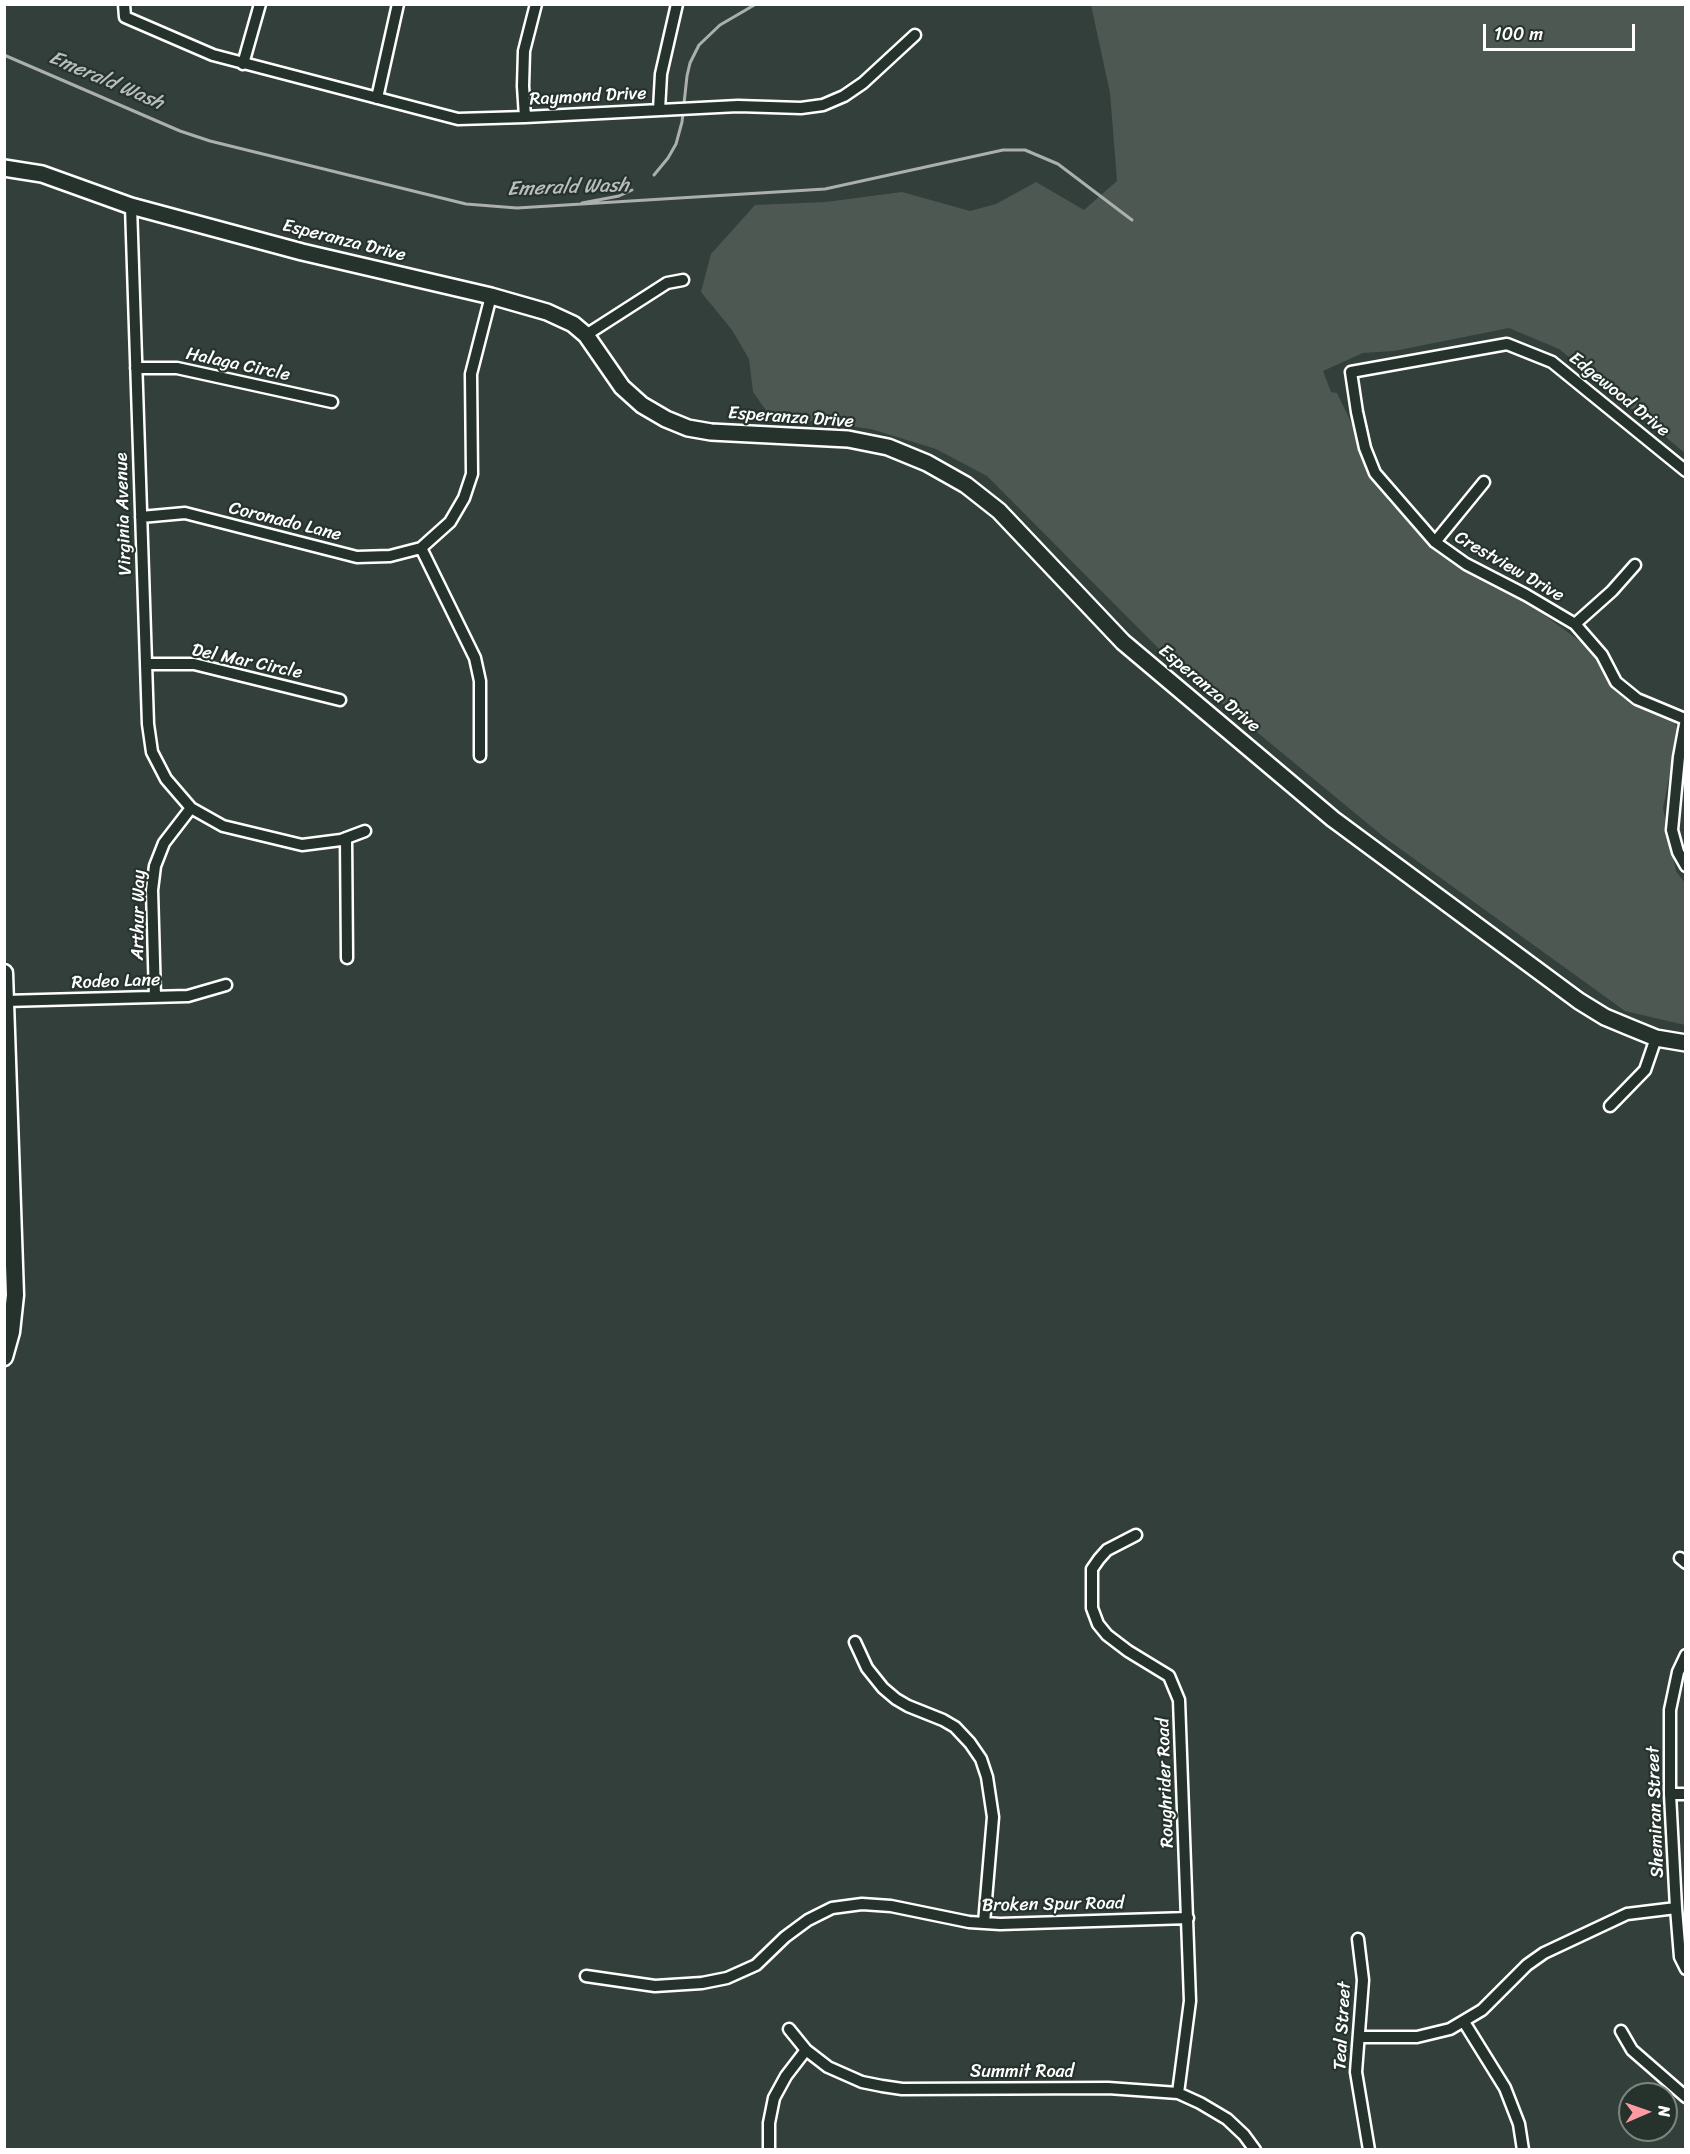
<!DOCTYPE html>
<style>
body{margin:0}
#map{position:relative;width:1690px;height:2154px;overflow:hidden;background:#333f3a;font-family:Sriracha,sans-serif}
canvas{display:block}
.frame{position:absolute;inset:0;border:6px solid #fff;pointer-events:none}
.north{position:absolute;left:1618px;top:2082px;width:60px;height:60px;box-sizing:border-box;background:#26332d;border:2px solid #7d8581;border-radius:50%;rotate:88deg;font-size:16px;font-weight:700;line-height:24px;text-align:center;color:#fff}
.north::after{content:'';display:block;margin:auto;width:21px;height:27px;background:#ff9aa2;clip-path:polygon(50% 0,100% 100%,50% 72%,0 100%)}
.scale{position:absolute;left:1483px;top:24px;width:152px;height:27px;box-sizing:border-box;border:3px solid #fff;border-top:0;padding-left:8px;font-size:18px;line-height:21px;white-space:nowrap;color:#fff;-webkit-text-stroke:4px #26332d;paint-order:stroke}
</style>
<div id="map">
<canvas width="1690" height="2154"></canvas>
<div class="frame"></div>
<div class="north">N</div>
<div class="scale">100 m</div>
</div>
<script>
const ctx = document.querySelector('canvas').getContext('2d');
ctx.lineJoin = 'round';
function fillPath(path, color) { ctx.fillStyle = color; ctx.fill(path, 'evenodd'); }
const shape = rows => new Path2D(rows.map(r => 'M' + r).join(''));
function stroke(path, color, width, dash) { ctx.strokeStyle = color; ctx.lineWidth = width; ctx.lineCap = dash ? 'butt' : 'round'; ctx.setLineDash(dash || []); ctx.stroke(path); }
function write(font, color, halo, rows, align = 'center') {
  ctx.font = font + ' Sriracha,sans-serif'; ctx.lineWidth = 4.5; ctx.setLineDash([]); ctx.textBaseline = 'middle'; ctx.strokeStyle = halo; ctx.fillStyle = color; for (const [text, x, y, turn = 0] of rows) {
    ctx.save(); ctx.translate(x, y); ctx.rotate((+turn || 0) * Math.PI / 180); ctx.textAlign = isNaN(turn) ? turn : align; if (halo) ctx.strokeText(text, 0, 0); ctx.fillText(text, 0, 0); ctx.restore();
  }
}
fillPath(shape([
 [1091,5,1685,5,1685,453,1559,349,1509,328,1394,351,1363,353,1323,371,1331,392,1337,393,1389,502,1442,551,1520,597,1585,645,1612,682,1674,719,1678,733,1663,808,1676,871,1685,883,1685,1025,1625,1011,1384,837,1172,662,987,476,936,449,871,429,770,416,753,392,749,359,732,330,701,292,711,254,755,205,826,202,902,192,970,211,996,204,1036,182,1084,210,1117,181,1110,93]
]), '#4d5853');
stroke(shape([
 [4,55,180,131,210,141,466,204,517,208,825,189,1003,150,1025,150,1058,164,1132,220],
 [654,175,668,158,676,144,682,122,687,76,690,63,699,45,720,25,756,4],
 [582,203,619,196,632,190]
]), '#abb0ae', 3);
const minor = shape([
 [124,4,125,17,213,55,458,119,525,117,738,106,801,108,823,105,844,96,863,83,915,35],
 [243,64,260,4],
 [377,98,398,4],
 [659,110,661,74,677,4],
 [525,117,523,86,524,51,536,4],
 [131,206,148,724,152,752,166,779,191,808,223,826,302,845,341,840,365,831],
 [586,335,667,283,683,280],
 [136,368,177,368,332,402],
 [141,517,185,513,357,557,390,556,421,548,450,522,464,498,472,474,471,374,491,296],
 [1435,542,1484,482],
 [421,548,475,658,480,681,480,756],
 [1575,624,1612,591,1635,565],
 [146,664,194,664,340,700],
 [1685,719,1637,699,1616,682,1602,655,1575,624,1526,595,1466,564,1435,542,1375,473,1365,448,1357,412,1351,372,1507,344,1552,362,1686,471],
 [1686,719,1679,757,1672,830,1678,852,1686,866],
 [346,838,347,958],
 [155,997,152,890,155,866,164,843,191,808],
 [5,1001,188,996,226,985],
 [1610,1106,1645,1070,1656,1038],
 [1136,1535,1107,1550,1099,1559,1092,1569,1092,1608,1098,1624,1107,1635,1128,1651,1169,1676,1179,1700,1190,2001,1178,2093],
 [1680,1558,1686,1563],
 [855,1642,867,1668,883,1688,896,1699,908,1706,943,1720,955,1727,970,1743,981,1759,987,1777,993,1817,984,1923],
 [1686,1655,1678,1672,1670,1710,1670,1794,1676,1908,1680,1957,1686,1969],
 [1670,1794,1686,1794],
 [1358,1939,1363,1980,1356,2072,1369,2150],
 [586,1976,655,1986,702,1983,727,1978,756,1965,785,1937,808,1920,832,1908,862,1904,891,1906,969,1922,1000,1924,1188,1918],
 [1464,2022,1505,2088,1519,2124,1523,2150],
 [789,2029,806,2050,828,2067,862,2082,882,2086,902,2089,1108,2088,1178,2093,1200,2103,1227,2119,1244,2135,1255,2150],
 [1621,2031,1632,2050,1686,2097],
 [1359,2037,1417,2037,1450,2029,1482,2010,1527,1965,1544,1953,1627,1914,1676,1908],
 [769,2150,769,2123,774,2098,786,2076,806,2050]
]);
const secondary = shape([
 [4,168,42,174,131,206,302,252,491,296,547,312,573,324,586,335,622,387,642,405,666,419,688,428,711,432,848,439,888,447,927,463,966,485,999,511,1123,642,1333,819,1579,1001,1605,1017,1629,1027,1656,1038,1686,1043]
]);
const primary = shape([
 [4,973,15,1295,11,1332,4,1357]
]);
stroke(minor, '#fff', 15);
stroke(secondary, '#fff', 20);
stroke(primary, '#fff', 21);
stroke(minor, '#26332d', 10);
stroke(secondary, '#26332d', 15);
stroke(primary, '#26332d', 16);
write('18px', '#fff', '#26332d', [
 ["Raymond Drive",588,97,-3],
 ["Esperanza Drive",344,241,14],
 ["Halaga Circle",238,365,12],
 ["Edgewood Drive",1619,395,39],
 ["Esperanza Drive",791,418,4],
 ["Virginia Avenue",124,514,-92],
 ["Coronado Lane",285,522,14],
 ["Crestview Drive",1509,567,30],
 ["Del Mar Circle",247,662,12],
 ["Esperanza Drive",1209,689,40],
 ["Arthur Way",139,915,-89],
 ["Rodeo Lane",116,982,-2],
 ["Roughrider Road",1166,1783,-92],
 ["Shemiran Street",1656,1812,-92],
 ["Broken Spur Road",1053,1905,-1],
 ["Teal Street",1343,2026,-87],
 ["Summit Road",1022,2072]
]);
write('italic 20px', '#b9bdbc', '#26332d', [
 ["Emerald Wash",106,81,23],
 ["Emerald Wash",568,188,-2]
]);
</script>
